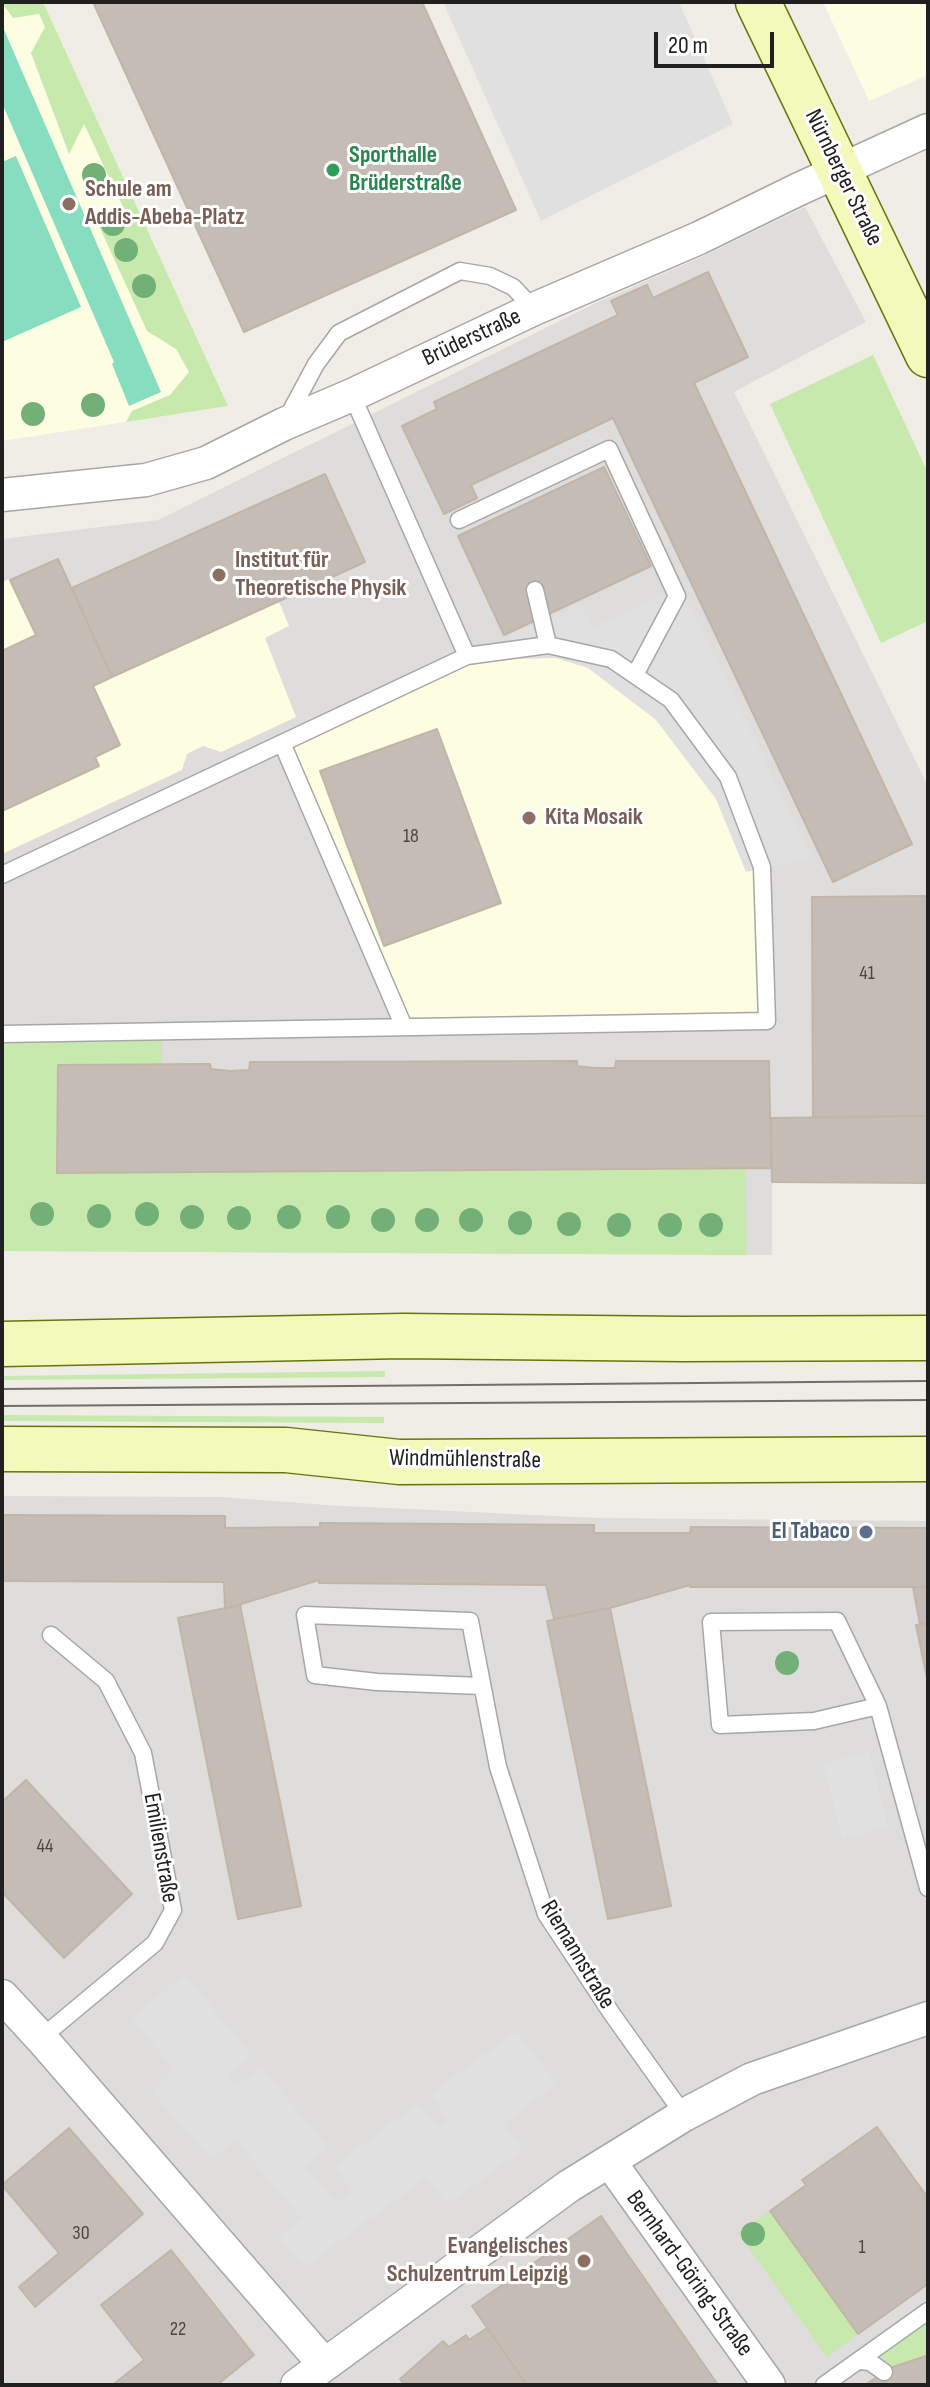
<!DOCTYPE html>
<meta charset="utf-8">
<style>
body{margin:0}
#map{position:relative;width:930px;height:2387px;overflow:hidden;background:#f0ede6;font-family:"Sofia Sans Condensed",sans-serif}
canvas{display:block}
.frame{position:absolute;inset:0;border:4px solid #202020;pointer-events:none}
.scale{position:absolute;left:654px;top:32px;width:120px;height:36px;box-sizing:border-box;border:4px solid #202020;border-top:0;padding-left:10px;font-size:24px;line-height:28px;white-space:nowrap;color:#202020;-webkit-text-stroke:6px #fff;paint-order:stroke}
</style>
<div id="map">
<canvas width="930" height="2387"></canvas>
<div class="frame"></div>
<div class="scale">20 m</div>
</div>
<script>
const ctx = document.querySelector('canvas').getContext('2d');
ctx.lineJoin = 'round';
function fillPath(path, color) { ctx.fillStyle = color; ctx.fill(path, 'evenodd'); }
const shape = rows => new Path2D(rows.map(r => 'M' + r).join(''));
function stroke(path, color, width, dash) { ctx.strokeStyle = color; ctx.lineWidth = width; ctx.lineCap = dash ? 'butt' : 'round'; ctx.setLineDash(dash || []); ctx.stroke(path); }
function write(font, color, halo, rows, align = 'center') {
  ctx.font = font + ' "Sofia Sans Condensed",sans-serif'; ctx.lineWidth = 6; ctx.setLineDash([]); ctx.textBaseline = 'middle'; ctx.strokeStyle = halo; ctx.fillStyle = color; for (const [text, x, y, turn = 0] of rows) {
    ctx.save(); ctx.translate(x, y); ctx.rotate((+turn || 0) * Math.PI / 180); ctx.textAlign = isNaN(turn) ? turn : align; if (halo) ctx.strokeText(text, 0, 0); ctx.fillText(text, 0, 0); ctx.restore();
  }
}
fillPath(shape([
 [805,207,866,322,734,392,928,786,928,1183,772,1182,772,1255,2,1251,2,539,158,520,596,303,708,254],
 [2,1496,222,1497,326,1505,597,1518,928,1521,928,2385,2,2385]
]), '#dedddc');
fillPath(shape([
 [2,2,43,2,228,406,2,441],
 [823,2,928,2,928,75,869,101],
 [58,559,112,676,279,602,289,626,265,638,296,717,221,752,203,746,187,754,182,770,2,854,2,608,4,607,2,582],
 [548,645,671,700,762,867,767,1021,404,1027,282,743,467,656]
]), '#fdfee1');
fillPath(shape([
 [43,2,228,406,126,422,132,411,170,395,189,372,176,349,147,331,95,217,124,209,84,124,69,154,31,53,45,27,39,14,13,18,2,3],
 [873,355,928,473,928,621,881,643,770,404],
 [162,1039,162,1063,58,1065,58,1173,745,1168,747,1255,2,1251,2,1044],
 [385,1371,385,1377,2,1380,2,1376],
 [2,1415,384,1417,384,1423,2,1421],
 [770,2211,858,2334,827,2357,738,2233],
 [928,2321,928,2359,926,2356,890,2368,881,2354]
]), '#c7e9ad');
fillPath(shape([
 [2,25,161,392,129,406,112,364,114,362,2,103],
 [16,156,81,307,2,342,2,162]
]), '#86ddc0');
fillPath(shape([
 [443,2,679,2,733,124,541,221],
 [681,588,812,858,746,872,716,799,656,720,588,668,556,658,520,659,508,636,580,605,592,628],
 [868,1752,888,1827,842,1839,823,1764],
 [184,1974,252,2056,228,2077,237,2086,260,2067,328,2147,305,2167,336,2203,352,2191,334,2166,418,2103,438,2128,449,2121,430,2095,516,2031,556,2083,504,2124,523,2150,447,2204,426,2177,305,2267,279,2237,301,2218,235,2140,211,2160,152,2091,174,2070,132,2019]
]), '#e0e0e0');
const building = shape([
 [93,2,422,2,516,210,244,332,93,2],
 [708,272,748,357,694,383,912,844,833,882,613,418,471,485,477,498,444,514,402,426,437,409,434,402,618,315,611,301,647,285,653,298,708,272],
 [604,467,651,566,504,635,458,536,604,467],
 [325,474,365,562,112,677,72,588,325,474],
 [58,559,112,677,93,686,120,745,95,757,99,766,2,811,2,651,36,635,10,580,58,559],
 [437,729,501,903,384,946,320,771,437,729],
 [928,896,928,1116,813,1117,812,897,928,896],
 [577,1061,577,1066,594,1068,615,1068,616,1061,769,1061,771,1168,57,1173,58,1065,210,1064,211,1069,230,1071,249,1070,250,1062,577,1061],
 [928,1116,928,1183,772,1182,771,1118,928,1116],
 [2,1515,225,1516,225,1528,320,1527,320,1523,594,1525,594,1533,690,1533,691,1527,928,1528,928,1587,690,1587,690,1585,610,1608,554,1619,546,1585,319,1583,319,1580,225,1609,224,1582,2,1581,2,1515],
 [913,1587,928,1587,928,1623,920,1624,913,1587],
 [240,1605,301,1906,238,1919,178,1618,240,1605],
 [610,1608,671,1906,608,1919,547,1621,610,1608],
 [928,1623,928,1683,916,1625,928,1623],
 [26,1780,132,1894,64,1958,2,1892,2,1802,26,1780],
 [877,2127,928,2198,928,2284,858,2334,770,2211,806,2185,802,2180,877,2127],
 [69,2128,143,2214,35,2307,19,2287,59,2253,2,2185,69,2128],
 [601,2216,718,2385,527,2385,472,2306,601,2216],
 [171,2250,254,2355,217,2385,117,2385,115,2383,144,2360,101,2305,171,2250],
 [487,2328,527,2385,400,2385,403,2383,400,2379,443,2341,449,2347,466,2335,469,2340,487,2328],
 [926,2356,928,2359,928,2385,865,2385,890,2368,926,2356]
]);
fillPath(building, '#c5bdb5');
stroke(building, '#c2b5a8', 2);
const lane = shape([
 [352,395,467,656],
 [287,418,316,364,339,333,460,271,490,276,513,287,534,309],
 [459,520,609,449,677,596,635,675],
 [535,590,548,645],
 [282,743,404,1027],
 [2,875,467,656,548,645,611,659,671,700,728,777,762,867,767,1021,2,1034],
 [482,1686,377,1682,315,1675,305,1615,470,1621,498,1767,546,1914,612,2014,684,2115],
 [878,1706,814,1721,720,1725,711,1622,837,1621,878,1706,928,1888],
 [41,2038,155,1943,173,1910,143,1753,106,1681,51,1635],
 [858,2361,870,2362,884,2372],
 [824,2385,928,2311]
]);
const street = shape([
 [2,495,146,480,206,463,284,424,352,395,534,309,699,238,797,190,928,130],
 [2,1996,41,2038,324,2364],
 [610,2162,769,2385],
 [297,2385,569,2186,684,2115,752,2079,928,2018]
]);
const secondary = shape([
 [758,2,928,355],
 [2,1344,403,1336,683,1339,928,1338],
 [2,1449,286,1450,399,1462,928,1459]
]);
stroke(lane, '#a7a7a7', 19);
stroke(street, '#a7a7a7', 35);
stroke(secondary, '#657607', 47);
stroke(lane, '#fff', 16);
stroke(street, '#fff', 32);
stroke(secondary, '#f2f9bb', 44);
stroke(shape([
 [2,1389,928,1381],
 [2,1406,928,1400]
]), '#6e6e6e', 2);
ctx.fillStyle = '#73b077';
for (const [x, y] of [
 [94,175],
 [113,224],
 [126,250],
 [144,286],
 [93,405],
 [33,414],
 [42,1214],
 [147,1214],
 [99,1216],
 [192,1217],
 [289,1217],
 [338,1217],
 [239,1218],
 [383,1220],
 [427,1220],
 [471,1220],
 [520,1223],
 [569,1224],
 [619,1225],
 [670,1225],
 [711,1225],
 [787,1663],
 [753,2234]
]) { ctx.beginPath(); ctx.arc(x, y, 12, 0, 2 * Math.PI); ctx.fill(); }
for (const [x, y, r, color] of [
 [333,170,8,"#2e9e5b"],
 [69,204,8,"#8d6e63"],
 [219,575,8,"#8d6e63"],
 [529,818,8,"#8d6e63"],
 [866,1532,8,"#5c6f8a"],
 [584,2261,8,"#8d6e63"]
]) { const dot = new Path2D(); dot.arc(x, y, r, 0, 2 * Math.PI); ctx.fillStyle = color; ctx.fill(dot); stroke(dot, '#fff', 3); }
write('20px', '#494745', null, [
 ["18",411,837],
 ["41",867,974],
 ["44",45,1847],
 ["30",81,2234],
 ["1",862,2248],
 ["22",178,2330]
]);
write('bold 24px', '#27864d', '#fff', [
 ["Sporthalle",349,156],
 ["Brüderstraße",349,184]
], 'left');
write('24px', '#202020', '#fff', [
 ["Nürnberger Straße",843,178,64],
 ["Brüderstraße",472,338,-25],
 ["Windmühlenstraße",465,1460,1],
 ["Emilienstraße",160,1848,80],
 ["Riemannstraße",577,1955,59],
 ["Bernhard-Göring-Straße",689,2274,54]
]);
write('bold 24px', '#785e54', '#fff', [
 ["Schule am",85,190],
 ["Addis-Abeba-Platz",85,218],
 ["Institut für",235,561],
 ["Theoretische Physik",235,589],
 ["Kita Mosaik",545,818],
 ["Evangelisches",568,2247,"right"],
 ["Schulzentrum Leipzig",568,2275,"right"]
], 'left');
write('bold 24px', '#4e5e75', '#fff', [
 ["El Tabaco",850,1532]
], 'right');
</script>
